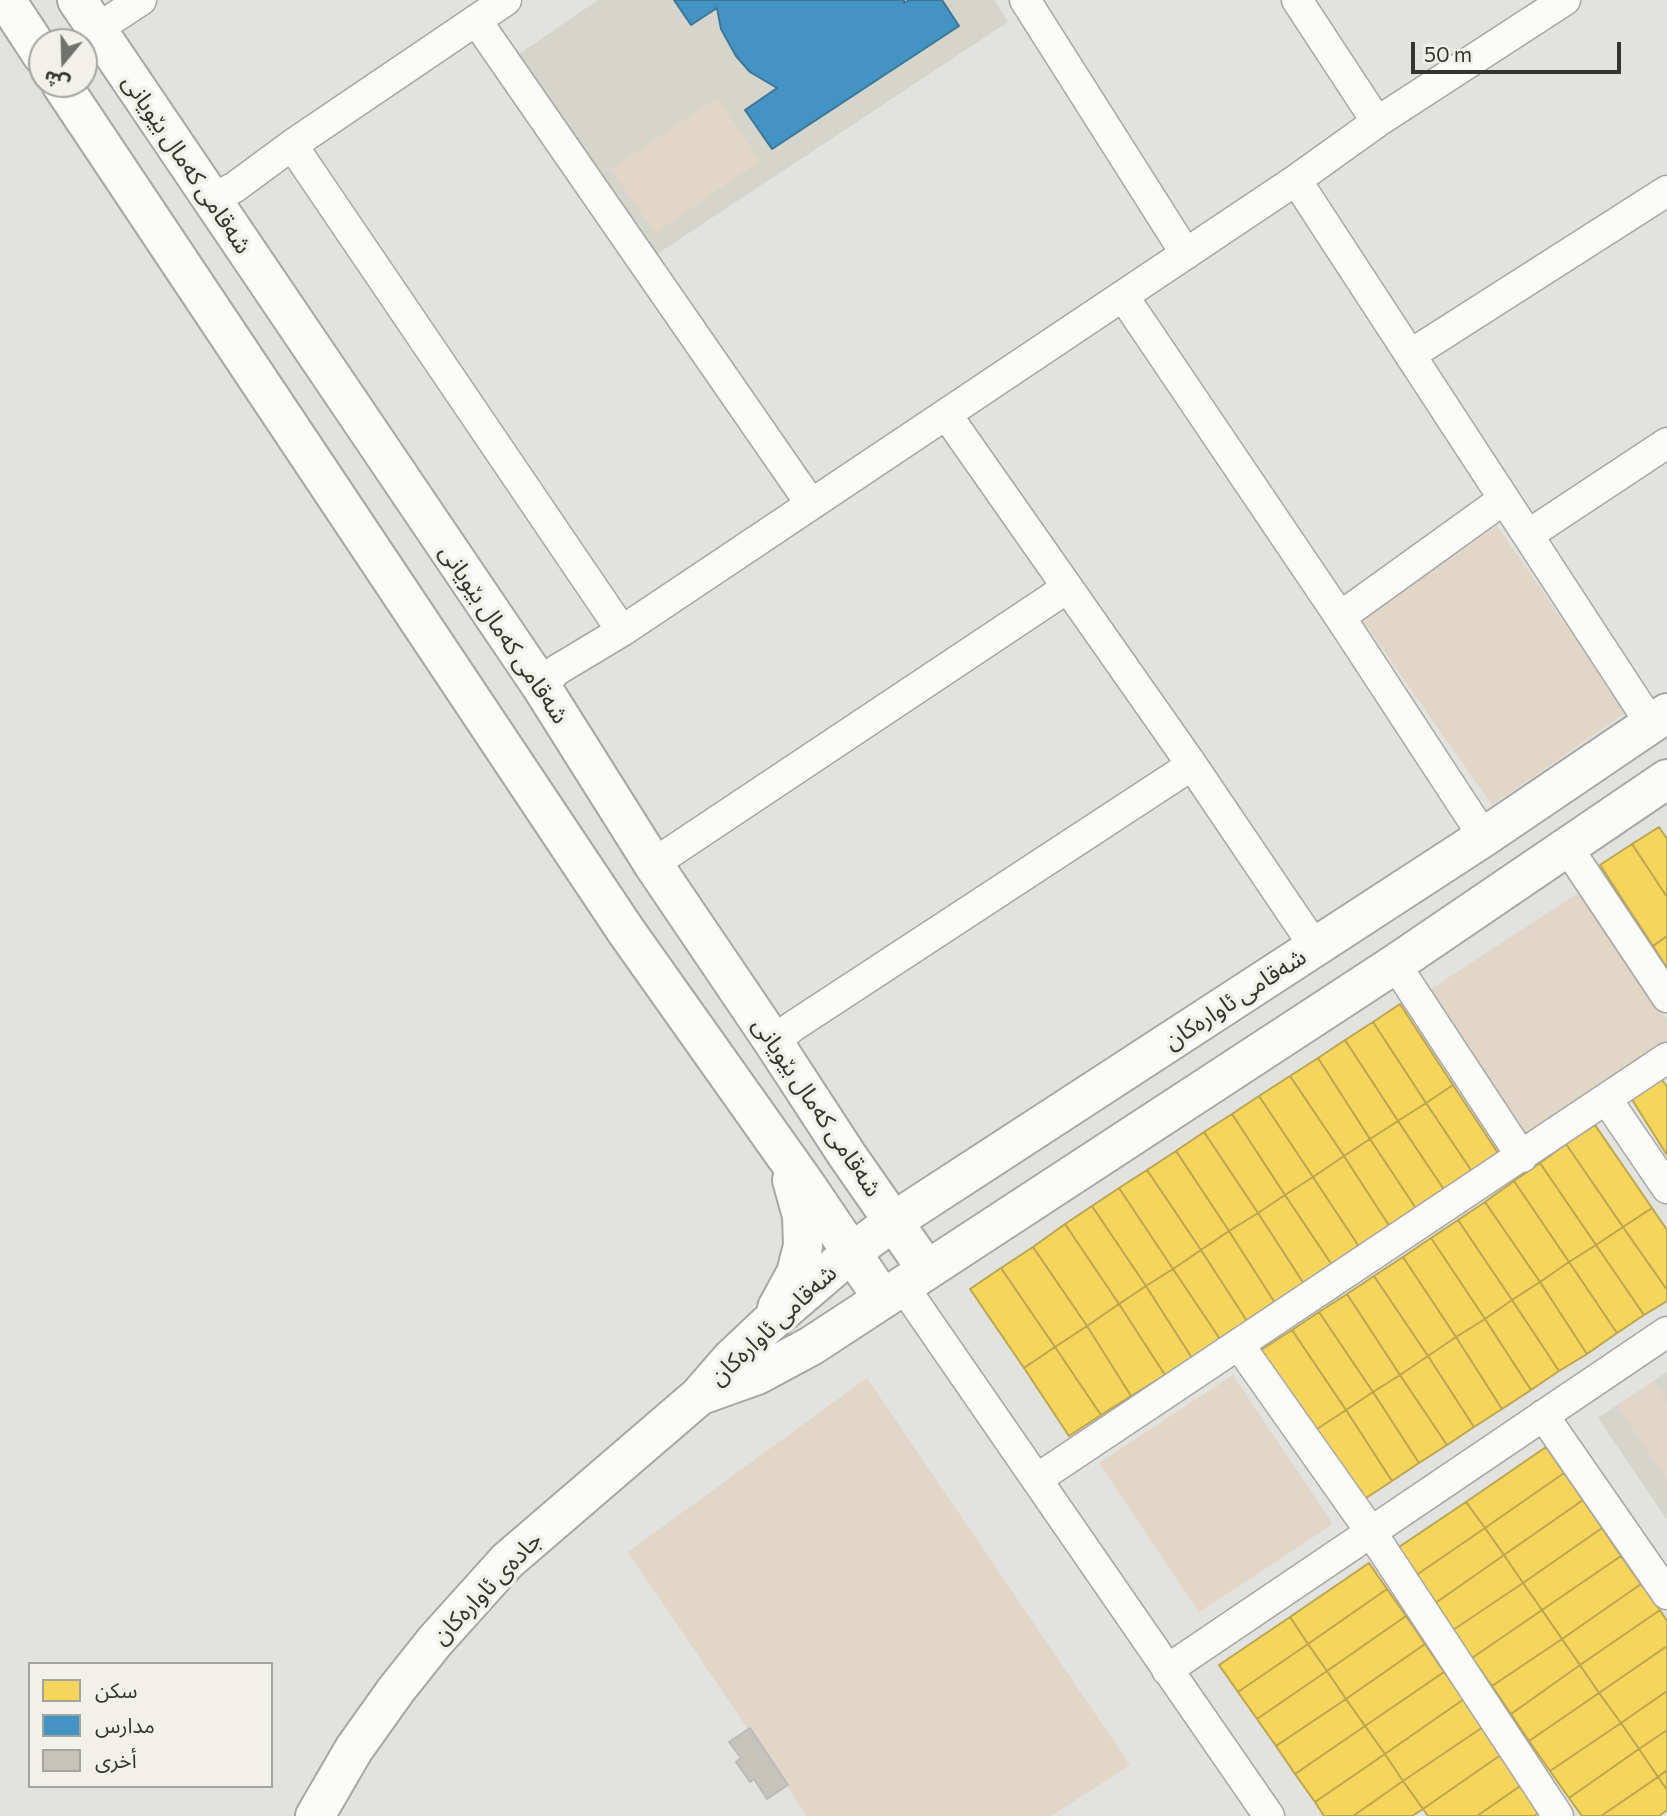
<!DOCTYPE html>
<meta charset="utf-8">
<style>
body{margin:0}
#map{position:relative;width:1667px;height:1816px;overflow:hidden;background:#e2e2de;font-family:Commissioner,"Noto Sans Arabic",sans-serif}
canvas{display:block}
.legend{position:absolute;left:28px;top:1662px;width:245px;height:126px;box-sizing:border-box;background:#f1f1e9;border:2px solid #a5a59f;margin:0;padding:9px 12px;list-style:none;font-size:21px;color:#343431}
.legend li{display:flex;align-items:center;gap:14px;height:35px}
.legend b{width:35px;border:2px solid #a5a59f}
.north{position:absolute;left:28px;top:28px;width:70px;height:70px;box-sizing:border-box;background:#f1f1e9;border:2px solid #a5a59f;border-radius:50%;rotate:199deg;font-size:19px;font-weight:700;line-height:28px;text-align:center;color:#343431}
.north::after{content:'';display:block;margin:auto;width:24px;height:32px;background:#71716e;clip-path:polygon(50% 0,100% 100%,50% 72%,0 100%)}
.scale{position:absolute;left:1411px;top:42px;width:210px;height:32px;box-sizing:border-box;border:4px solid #343431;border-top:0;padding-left:9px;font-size:21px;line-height:24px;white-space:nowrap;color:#343431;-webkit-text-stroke:5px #f1f1e9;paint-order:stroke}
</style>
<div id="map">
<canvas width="1667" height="1816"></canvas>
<ul class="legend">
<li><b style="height:19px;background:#f6d55c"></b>سكن</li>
<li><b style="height:19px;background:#4393c3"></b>مدارس</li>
<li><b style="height:19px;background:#c6c4ba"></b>أخرى</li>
</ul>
<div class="north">ش</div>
<div class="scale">50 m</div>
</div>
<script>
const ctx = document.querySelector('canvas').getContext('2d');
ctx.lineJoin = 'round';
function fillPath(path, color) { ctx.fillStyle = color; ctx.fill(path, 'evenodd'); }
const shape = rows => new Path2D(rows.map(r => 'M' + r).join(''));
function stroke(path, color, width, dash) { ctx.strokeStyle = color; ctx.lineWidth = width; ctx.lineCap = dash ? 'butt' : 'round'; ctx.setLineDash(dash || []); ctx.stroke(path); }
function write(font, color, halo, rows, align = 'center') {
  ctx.font = font + ' Commissioner,"Noto Sans Arabic",sans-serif'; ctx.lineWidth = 7; ctx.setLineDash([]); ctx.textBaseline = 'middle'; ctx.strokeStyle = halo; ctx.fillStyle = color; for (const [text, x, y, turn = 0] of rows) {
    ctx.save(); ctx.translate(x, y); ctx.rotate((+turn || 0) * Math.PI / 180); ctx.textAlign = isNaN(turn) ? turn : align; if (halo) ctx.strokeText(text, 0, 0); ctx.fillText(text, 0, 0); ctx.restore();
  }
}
fillPath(shape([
 [598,0,994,0,1008,22,657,254,519,54],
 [1667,1372,1667,1520,1598,1418]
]), '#d5d5cb');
fillPath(shape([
 [717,98,760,161,655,233,611,169],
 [1497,526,1627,712,1492,805,1362,620],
 [1581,891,1667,1020,1667,1045,1527,1138,1428,991],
 [1233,1375,1333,1524,1199,1612,1099,1463],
 [867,1378,1130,1765,1051,1816,807,1816,628,1552],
 [1654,1381,1667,1402,1667,1480,1617,1405]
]), '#e1d6c7');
const homes = shape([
 [1659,827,1667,839,1667,897,1632,844,1659,827],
 [1632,844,1667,897,1667,936,1653,946,1600,865,1632,844],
 [1667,936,1667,968,1653,946,1667,936],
 [1400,1004,1453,1085,1426,1103,1373,1022,1400,1004],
 [1373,1022,1426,1103,1398,1121,1345,1040,1373,1022],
 [1345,1040,1398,1121,1370,1139,1318,1058,1345,1040],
 [1318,1058,1370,1139,1344,1156,1290,1076,1318,1058],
 [1290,1076,1344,1156,1313,1177,1259,1096,1290,1076],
 [1660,1077,1667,1087,1667,1155,1631,1098,1660,1077],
 [1453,1085,1500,1156,1473,1173,1426,1103,1453,1085],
 [1259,1096,1313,1177,1285,1195,1232,1114,1259,1096],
 [1426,1103,1473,1173,1445,1191,1398,1121,1426,1103],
 [1232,1114,1285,1195,1258,1213,1204,1132,1232,1114],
 [1398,1121,1445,1191,1417,1210,1370,1139,1398,1121],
 [1595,1125,1652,1208,1623,1227,1566,1144,1595,1125],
 [1204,1132,1258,1213,1229,1231,1176,1151,1204,1132],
 [1370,1139,1417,1210,1390,1227,1344,1156,1370,1139],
 [1566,1144,1623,1227,1596,1245,1540,1163,1566,1144],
 [1176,1151,1229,1231,1201,1250,1147,1170,1176,1151],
 [1344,1156,1390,1227,1360,1248,1313,1177,1344,1156],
 [1540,1163,1596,1245,1569,1262,1514,1181,1540,1163],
 [1147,1170,1201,1250,1173,1269,1119,1188,1147,1170],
 [1313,1177,1360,1248,1332,1265,1285,1195,1313,1177],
 [1514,1181,1569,1262,1540,1282,1485,1202,1514,1181],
 [1119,1188,1173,1269,1146,1286,1092,1206,1119,1188],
 [1285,1195,1332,1265,1304,1284,1258,1213,1285,1195],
 [1485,1202,1540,1282,1512,1300,1458,1220,1485,1202],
 [1092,1206,1146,1286,1119,1304,1065,1224,1092,1206],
 [1652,1208,1667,1230,1667,1290,1623,1227,1652,1208],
 [1258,1213,1304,1284,1275,1303,1229,1231,1258,1213],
 [1458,1220,1512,1300,1485,1319,1431,1238,1458,1220],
 [1065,1224,1119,1304,1087,1326,1033,1247,1065,1224],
 [1623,1227,1667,1290,1667,1301,1644,1315,1596,1245,1623,1227],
 [1229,1231,1275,1303,1247,1321,1201,1250,1229,1231],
 [1431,1238,1485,1319,1456,1337,1403,1257,1431,1238],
 [1596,1245,1644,1315,1617,1333,1569,1262,1596,1245],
 [1033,1247,1087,1326,1055,1347,1001,1268,1033,1247],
 [1201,1250,1247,1321,1220,1339,1173,1269,1201,1250],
 [1403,1257,1456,1337,1428,1356,1374,1276,1403,1257],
 [1569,1262,1617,1333,1587,1354,1540,1282,1569,1262],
 [1001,1268,1055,1347,1024,1368,970,1289,1001,1268],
 [1173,1269,1220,1339,1192,1358,1146,1286,1173,1269],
 [1374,1276,1428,1356,1400,1375,1347,1294,1374,1276],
 [1540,1282,1587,1354,1559,1371,1512,1300,1540,1282],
 [1146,1286,1192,1358,1165,1375,1119,1304,1146,1286],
 [1347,1294,1400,1375,1373,1392,1319,1312,1347,1294],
 [1512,1300,1559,1371,1531,1390,1485,1319,1512,1300],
 [1119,1304,1165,1375,1131,1396,1087,1326,1119,1304],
 [1319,1312,1373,1392,1346,1410,1292,1330,1319,1312],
 [1485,1319,1531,1390,1502,1409,1456,1337,1485,1319],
 [1087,1326,1131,1396,1101,1415,1055,1347,1087,1326],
 [1292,1330,1346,1410,1314,1431,1261,1350,1292,1330],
 [1456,1337,1502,1409,1474,1427,1428,1356,1456,1337],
 [1055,1347,1101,1415,1069,1436,1024,1368,1055,1347],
 [1428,1356,1474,1427,1447,1445,1400,1375,1428,1356],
 [1400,1375,1447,1445,1419,1463,1373,1392,1400,1375],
 [1373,1392,1419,1463,1392,1481,1346,1410,1373,1392],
 [1346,1410,1392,1481,1360,1502,1314,1431,1346,1410],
 [1546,1447,1564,1473,1485,1528,1466,1502,1546,1447],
 [1564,1473,1583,1500,1504,1555,1485,1528,1564,1473],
 [1583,1500,1602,1528,1523,1583,1504,1555,1583,1500],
 [1466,1502,1485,1528,1415,1576,1396,1549,1466,1502],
 [1485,1528,1504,1555,1434,1604,1415,1576,1485,1528],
 [1602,1528,1621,1556,1542,1610,1523,1583,1602,1528],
 [1504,1555,1523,1583,1453,1630,1434,1604,1504,1555],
 [1621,1556,1641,1584,1562,1639,1542,1610,1621,1556],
 [1369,1563,1387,1589,1308,1644,1290,1617,1369,1563],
 [1523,1583,1542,1610,1472,1658,1453,1630,1523,1583],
 [1641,1584,1660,1610,1580,1665,1562,1639,1641,1584],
 [1387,1589,1406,1616,1327,1671,1308,1644,1387,1589],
 [1542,1610,1562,1639,1492,1686,1472,1658,1542,1610],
 [1660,1610,1667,1621,1667,1646,1599,1693,1580,1665,1660,1610],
 [1406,1616,1425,1644,1346,1699,1327,1671,1406,1616],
 [1290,1617,1308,1644,1238,1692,1219,1665,1290,1617],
 [1562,1639,1580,1665,1511,1714,1492,1686,1562,1639],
 [1308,1644,1327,1671,1257,1719,1238,1692,1308,1644],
 [1425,1644,1444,1672,1365,1726,1346,1699,1425,1644],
 [1667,1646,1667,1691,1621,1723,1599,1693,1667,1646],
 [1580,1665,1599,1693,1529,1741,1511,1714,1580,1665],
 [1327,1671,1346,1699,1276,1746,1257,1719,1327,1671],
 [1444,1672,1464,1699,1385,1754,1365,1726,1444,1672],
 [1667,1691,1667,1730,1639,1749,1621,1723,1667,1691],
 [1599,1693,1621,1723,1550,1771,1529,1741,1599,1693],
 [1346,1699,1365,1726,1295,1774,1276,1746,1346,1699],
 [1464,1699,1483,1727,1403,1781,1385,1754,1464,1699],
 [1621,1723,1639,1749,1569,1798,1550,1771,1621,1723],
 [1365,1726,1385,1754,1315,1802,1295,1774,1365,1726],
 [1483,1727,1502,1754,1423,1809,1403,1781,1483,1727],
 [1667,1730,1667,1770,1658,1777,1639,1749,1667,1730],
 [1639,1749,1658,1777,1601,1816,1582,1816,1569,1798,1639,1749],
 [1385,1754,1403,1781,1353,1816,1324,1816,1315,1802,1385,1754],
 [1502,1754,1523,1784,1477,1816,1428,1816,1423,1809,1502,1754],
 [1667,1770,1667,1790,1658,1777,1667,1770],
 [1658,1777,1667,1790,1667,1810,1659,1816,1601,1816,1658,1777],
 [1403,1781,1423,1809,1412,1816,1353,1816,1403,1781],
 [1523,1784,1542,1811,1534,1816,1477,1816,1523,1784]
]);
fillPath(homes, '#f6d55c');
stroke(homes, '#bca54f', 2);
const schools = shape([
 [674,0,904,0,904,3,909,0,942,0,959,26,772,149,745,110,777,88,750,72,736,56,721,29,717,8,691,25,674,0]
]);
fillPath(schools, '#4393c3');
stroke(schools, '#3e7697', 2);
const building = shape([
 [750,1728,788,1785,767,1799,754,1779,750,1782,736,1762,741,1758,729,1742,750,1728]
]);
fillPath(building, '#c6c4ba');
stroke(building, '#bbbab8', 2);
const minor = shape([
 [1025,0,1186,254],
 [1297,0,1377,122],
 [476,20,811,504],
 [97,29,141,0],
 [292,145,622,631],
 [1296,180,1651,724],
 [211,200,235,187,292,145,506,0],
 [1123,296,1340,617,1484,837],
 [1410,355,1667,191],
 [946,414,1192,765,1315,947],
 [1528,535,1667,443],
 [1340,617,1504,499],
 [541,686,557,670,622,631,1296,180,1377,122,1565,0],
 [1567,847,1667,997],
 [653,864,1067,588],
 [1395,964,1522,1157],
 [774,1043,792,1027,1192,765],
 [1607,1100,1667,1188],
 [903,1286,1269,1816],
 [1239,1345,1371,1532,1558,1816],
 [1543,1415,1667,1594],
 [1037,1479,1667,1058],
 [1167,1670,1667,1332]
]);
const major = shape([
 [6,0,42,55],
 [77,0,541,686,653,864,774,1043,847,1155,927,1270],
 [61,84,626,931,806,1185,883,1299],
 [777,1308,796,1273,803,1246,802,1216,792,1180],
 [701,1395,757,1375,811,1346,1395,964,1667,779],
 [315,1816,354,1749,396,1690,435,1641,507,1561,699,1396,731,1359,767,1325,851,1253,894,1221,1484,837,1667,713]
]);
stroke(minor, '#a6a7a3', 33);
stroke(major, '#a6a7a3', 42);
stroke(minor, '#fbfbfa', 30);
stroke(major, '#fbfbfa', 38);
write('24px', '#343431', '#f1f1e9', [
 ["شەقامی کەمال بێویانی",187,164,56],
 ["شەقامی کەمال بێویانی",504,634,56],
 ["شەقامی ئاوارەکان",1235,999,-33],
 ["شەقامی کەمال بێویانی",817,1107,56],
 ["شەقامی ئاوارەکان",773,1325,-43],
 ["جادەی ئاوارەکان",487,1588,-46]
]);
</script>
